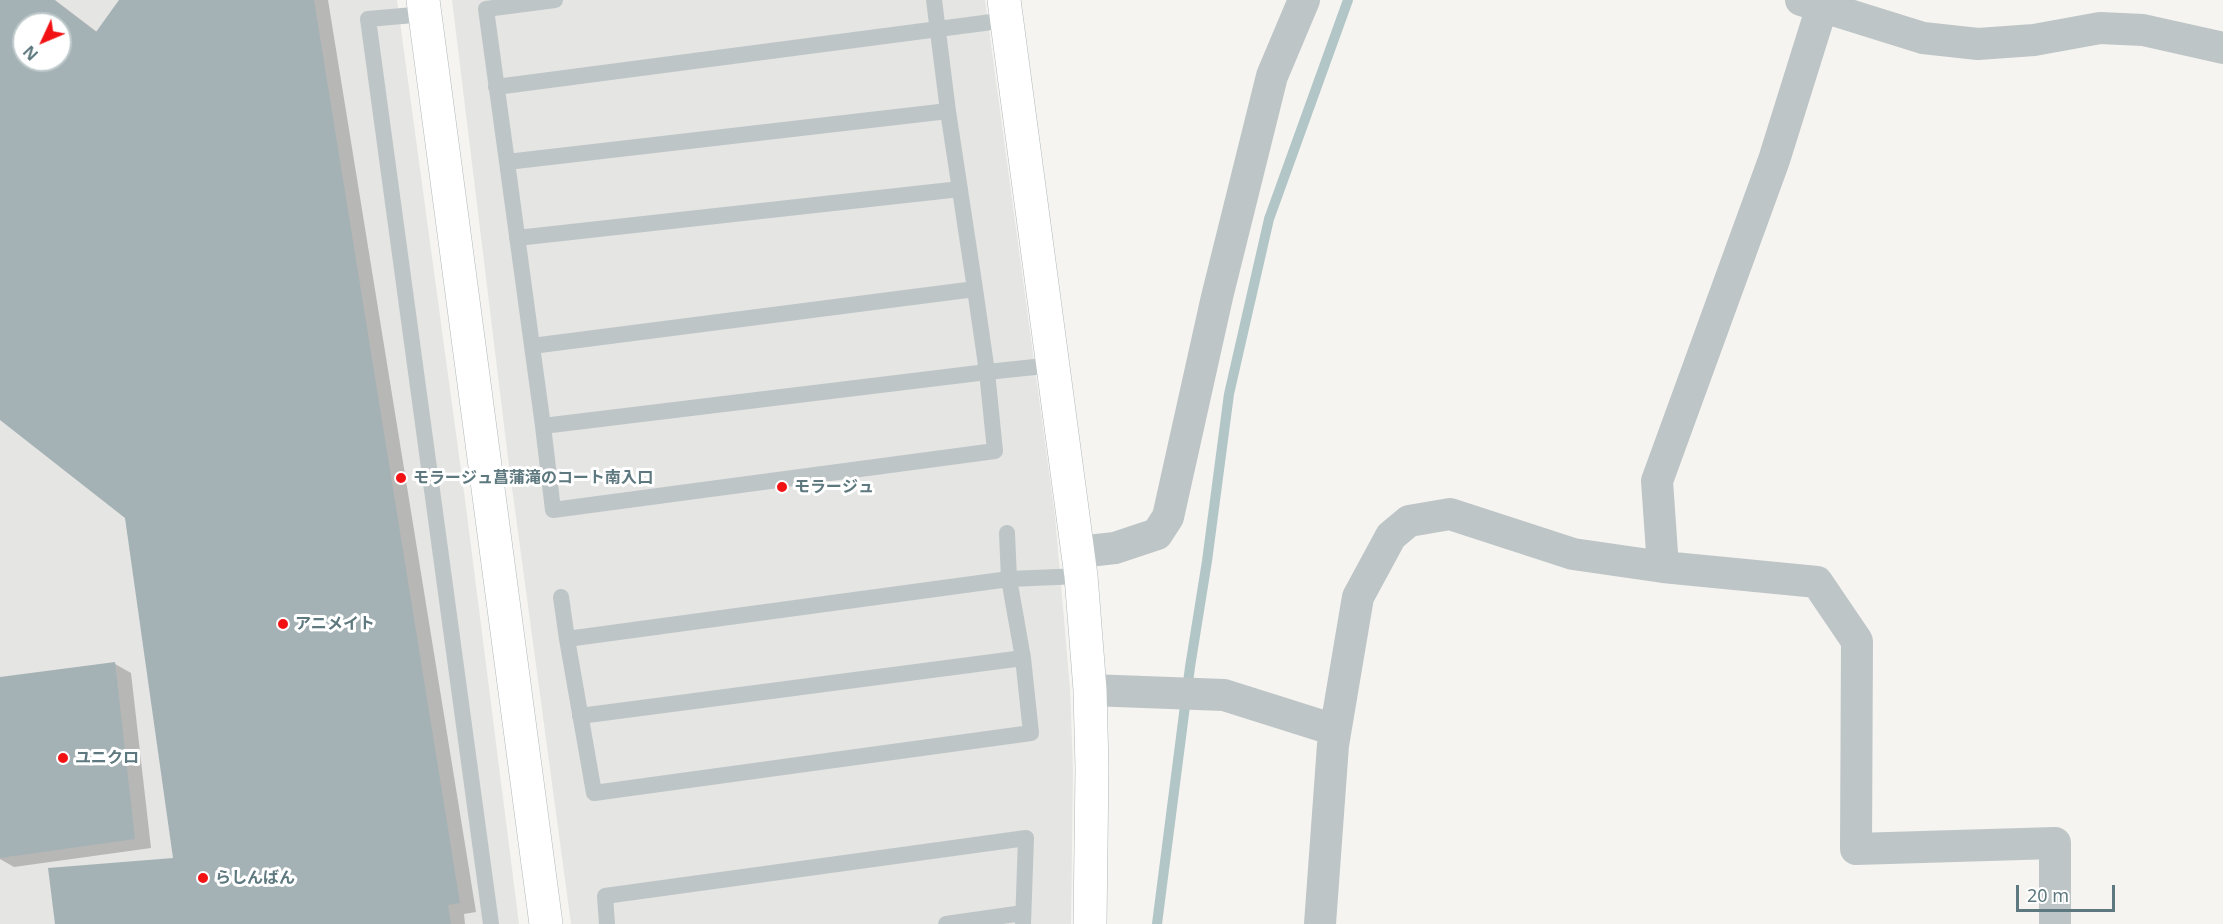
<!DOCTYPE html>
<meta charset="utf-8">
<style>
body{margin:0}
#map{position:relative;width:2223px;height:924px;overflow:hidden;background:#f5f4f0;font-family:"Noto Sans",sans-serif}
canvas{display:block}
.north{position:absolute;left:12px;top:12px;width:60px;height:60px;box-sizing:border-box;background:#fff;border:2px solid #bec9cb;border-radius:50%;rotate:226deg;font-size:16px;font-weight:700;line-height:24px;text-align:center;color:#5d787e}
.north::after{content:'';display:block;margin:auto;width:21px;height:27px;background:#f21214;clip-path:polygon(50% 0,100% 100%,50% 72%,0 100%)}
.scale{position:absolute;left:2016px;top:885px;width:99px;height:27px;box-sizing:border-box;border:3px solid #5d787e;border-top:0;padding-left:8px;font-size:18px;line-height:21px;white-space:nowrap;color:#5d787e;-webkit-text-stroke:4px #fff;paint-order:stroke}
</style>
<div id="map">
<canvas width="2223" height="924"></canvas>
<div class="north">N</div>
<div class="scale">20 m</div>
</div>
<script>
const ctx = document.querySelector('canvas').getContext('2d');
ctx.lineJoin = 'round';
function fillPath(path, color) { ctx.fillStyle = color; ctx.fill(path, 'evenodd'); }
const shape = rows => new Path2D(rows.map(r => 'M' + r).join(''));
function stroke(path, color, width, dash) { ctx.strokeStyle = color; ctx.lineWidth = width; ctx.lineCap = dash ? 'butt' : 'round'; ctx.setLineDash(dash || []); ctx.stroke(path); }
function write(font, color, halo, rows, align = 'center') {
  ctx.font = font + ' "Noto Sans","Noto Sans JP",sans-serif'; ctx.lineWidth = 6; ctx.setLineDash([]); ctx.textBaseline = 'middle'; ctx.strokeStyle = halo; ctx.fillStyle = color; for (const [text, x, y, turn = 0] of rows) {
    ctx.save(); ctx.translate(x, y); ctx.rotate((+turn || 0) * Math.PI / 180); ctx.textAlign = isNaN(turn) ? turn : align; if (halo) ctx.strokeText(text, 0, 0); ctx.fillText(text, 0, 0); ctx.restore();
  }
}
fillPath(shape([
 [0,0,397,0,466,507,519,924,0,924],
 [24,24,60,24,60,60,24,60],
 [452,0,985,0,1055,516,1070,688,1073,769,1071,924,571,924,508,458]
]), '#e5e5e3');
fillPath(shape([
 [0,0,55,0,97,32,121,0,328,0,476,912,464,914,465,924,57,924,175,860,127,517,0,418],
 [24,24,60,24,60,60,24,60],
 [115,664,131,673,151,848,14,867,0,859,0,679]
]), '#0003');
stroke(shape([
 [1157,924,1190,667,1207,561,1229,394,1269,219,1348,0]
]), '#b2c6c7', 10);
fillPath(shape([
 [0,0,54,0,96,32,119,0,314,0,460,903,448,905,451,924,55,924,48,868,173,858,125,518,0,420],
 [24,24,60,24,60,60,24,60],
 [115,662,135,839,0,858,0,677]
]), '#a5b2b5');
const secondary = shape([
 [423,0,546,924],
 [1004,0,1081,576,1090,690,1092,768,1090,924]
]);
stroke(secondary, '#aeb8ba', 34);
stroke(shape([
 [555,0,486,9,507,162,948,111,934,0],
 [425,14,368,19,491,924],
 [496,87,1007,20],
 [948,111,975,289],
 [507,162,532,346],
 [517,238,960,189],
 [543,426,532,346,975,289,987,372,543,426,553,510,995,451,987,372,1054,365],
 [1007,533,1009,579,567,639,594,793,1031,733,1023,658,1009,579,1081,576],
 [561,597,567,639],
 [580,716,1023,658],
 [607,924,605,896,1026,838,1023,924],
 [946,924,1023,913]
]), '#bec5c7', 16);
stroke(shape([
 [1801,0,1923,38,1978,44,2034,40,2100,28,2143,30,2223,48],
 [1824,0,1774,160,1657,481,1663,567,1817,582,1857,641,1856,849,2055,843,2055,924],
 [1079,552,1115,548,1157,534,1168,517,1217,297,1272,76,1304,0],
 [1090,690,1224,695,1335,730],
 [1320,924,1333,745,1358,597,1391,536,1409,521,1450,514,1573,554,1663,567]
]), '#bec5c7', 32);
stroke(secondary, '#fff', 33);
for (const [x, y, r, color] of [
 [401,478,6,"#f21214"],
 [782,487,6,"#f21214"],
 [283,624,6,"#f21214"],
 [63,758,6,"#f21214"],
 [203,878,6,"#f21214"]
]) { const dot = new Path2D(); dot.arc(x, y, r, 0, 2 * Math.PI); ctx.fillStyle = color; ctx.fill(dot); stroke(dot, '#fff', 2); }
write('bold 16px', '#5d787e', '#fff', [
 ["モラージュ菖蒲滝のコート南入口",413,478],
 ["モラージュ",794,487],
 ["アニメイト",295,624],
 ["ユニクロ",75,758],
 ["らしんばん",215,878]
], 'left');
</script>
